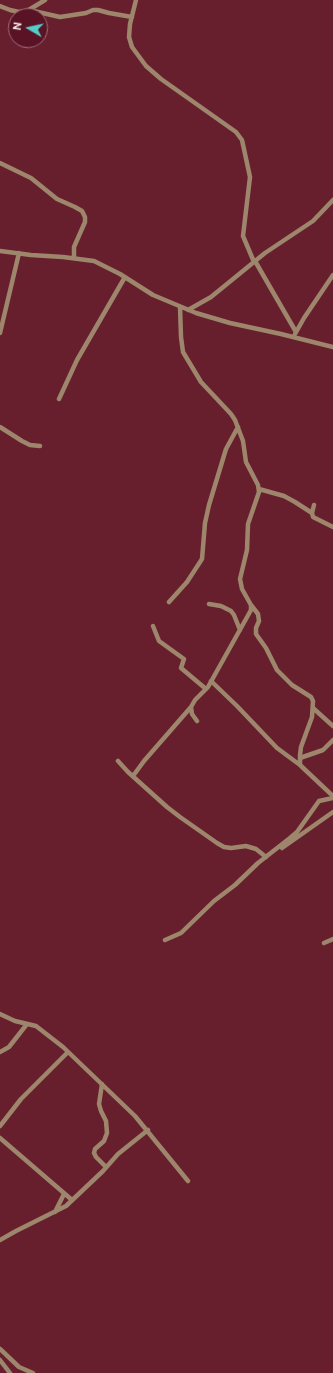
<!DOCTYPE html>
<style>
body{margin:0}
#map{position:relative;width:333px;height:1373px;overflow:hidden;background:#671f2e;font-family:Ubuntu,sans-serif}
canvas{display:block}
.north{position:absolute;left:8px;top:8px;width:40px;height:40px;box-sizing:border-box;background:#5a1324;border:1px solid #9c6974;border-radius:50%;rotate:279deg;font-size:11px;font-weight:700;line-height:16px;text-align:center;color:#feebed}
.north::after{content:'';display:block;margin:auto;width:14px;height:18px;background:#54cdc8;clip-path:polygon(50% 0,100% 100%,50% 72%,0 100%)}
</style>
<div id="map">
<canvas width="333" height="1373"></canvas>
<div class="north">N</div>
</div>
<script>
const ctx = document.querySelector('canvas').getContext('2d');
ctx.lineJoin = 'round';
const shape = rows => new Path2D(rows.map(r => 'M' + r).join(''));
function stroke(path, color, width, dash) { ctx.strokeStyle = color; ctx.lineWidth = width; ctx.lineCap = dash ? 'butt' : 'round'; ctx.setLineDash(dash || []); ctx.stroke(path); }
stroke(shape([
 [136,0,130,24,129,37,132,47,146,66,161,79,236,132,242,140,250,177,243,236,254,262],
 [0,6,10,10,19,12,27,11,45,0],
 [29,10,60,17,86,13,93,10,98,10,109,13,132,17],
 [0,163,31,178,57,199,75,207,82,211,85,217,85,222,74,247,74,258],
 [0,251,31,255,63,257,94,261,120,274,153,295,196,313,230,323,281,334,333,347],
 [255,261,296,332],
 [180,307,181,337,183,352,201,382,231,414,235,420,243,441,246,462,258,485,259,492,248,524,247,550,240,579,242,589,251,605,251,610,208,687,195,700,191,707,192,714,197,721],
 [188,310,211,297,265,253,313,221,333,200],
 [0,333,19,253],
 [295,334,304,318,333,275],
 [59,399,77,360,125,277],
 [0,427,22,441,30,445,40,446],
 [259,489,284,496,295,502,312,513],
 [314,505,312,513,313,517,333,527],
 [169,602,187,582,202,559,205,523,209,505,226,449,238,427],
 [209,604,221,606,231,611,234,615,240,630],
 [251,605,258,614,259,621,256,628,256,634,266,648,277,670,292,685,311,697,313,701,312,717,301,747,300,755,300,765],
 [153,626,159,641,184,659,181,668,206,689],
 [211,681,237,706,277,748,300,765,333,796],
 [313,708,333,726],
 [300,758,323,750,333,740],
 [118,761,128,772,167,807,180,817,217,843,224,847,231,848,246,846,256,849,266,857],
 [133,776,144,761,191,707],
 [282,848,333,812],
 [165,940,181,933,214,901,235,885,258,863,290,838,297,832,319,801,333,798],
 [324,943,333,939],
 [0,1014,15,1021,36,1026,63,1047,135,1116,188,1181],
 [0,1052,9,1047,27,1024],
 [102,1084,99,1104,101,1111,106,1121,107,1133,104,1141,95,1149,94,1153,96,1157,106,1167],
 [0,1126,21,1099,68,1052],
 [0,1138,72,1200],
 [55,1212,64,1194],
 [0,1240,16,1231,66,1206,103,1171,118,1154,148,1130],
 [0,1349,19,1367,33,1373],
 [0,1360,10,1373]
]), '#9d866c', 4.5);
</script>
